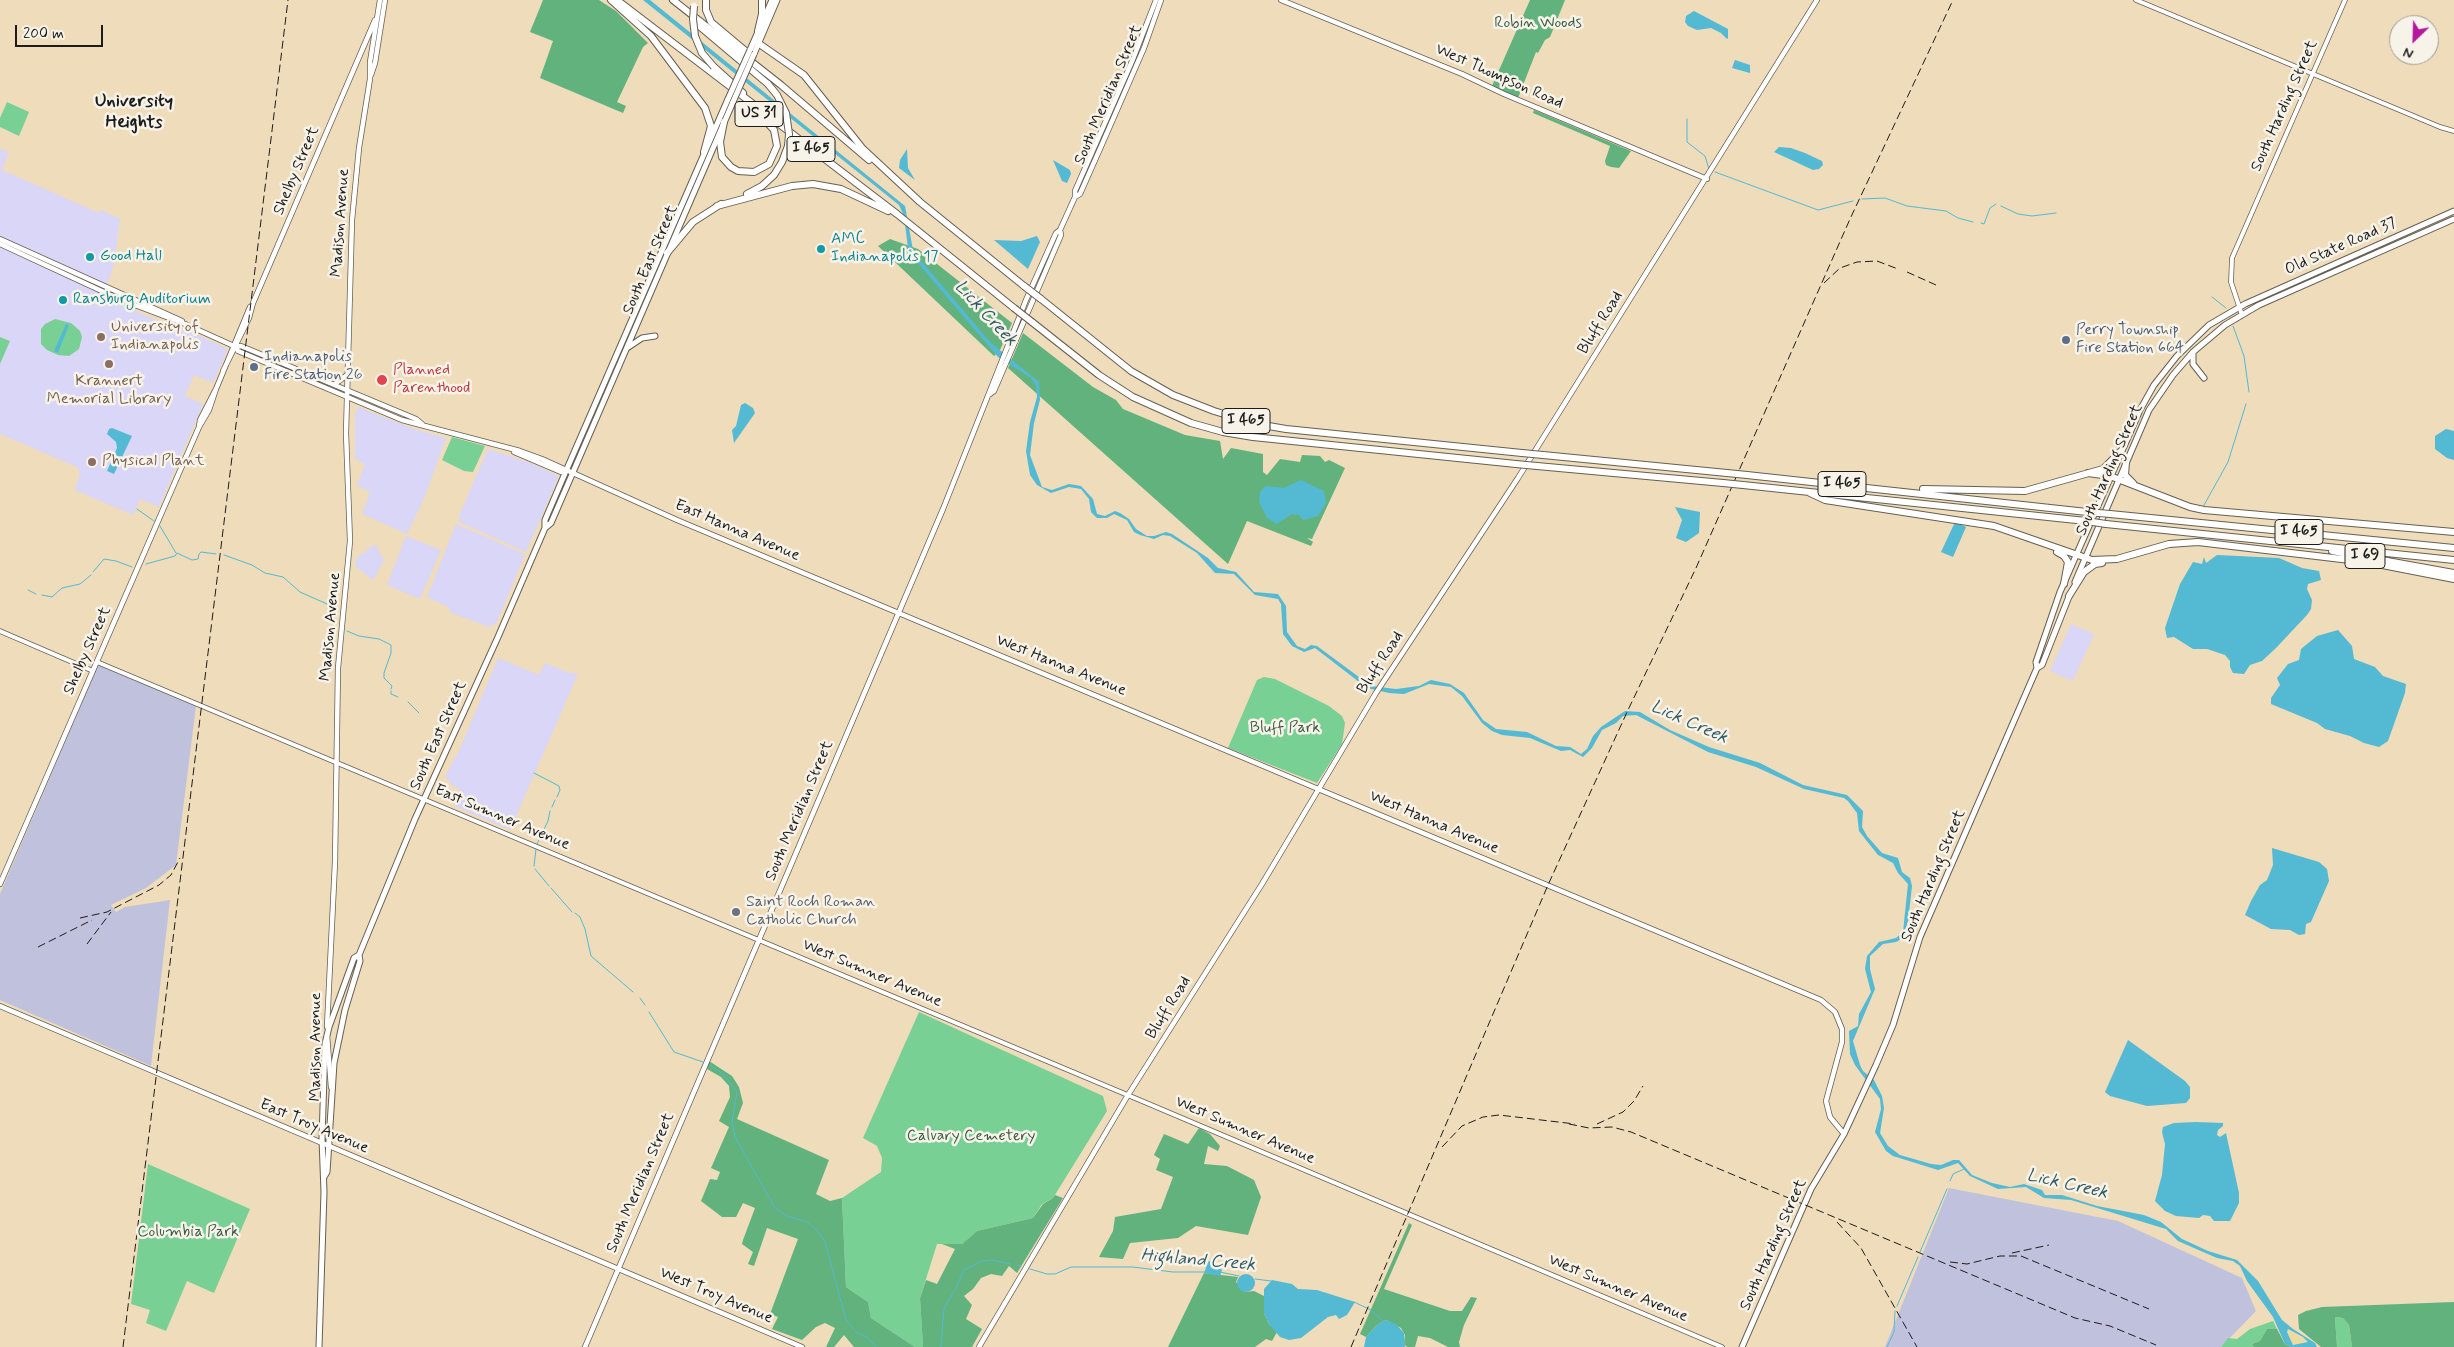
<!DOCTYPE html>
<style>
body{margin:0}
#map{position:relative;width:2454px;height:1347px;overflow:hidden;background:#eedcba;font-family:Mynerve,sans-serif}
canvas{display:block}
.north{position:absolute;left:2389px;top:15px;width:50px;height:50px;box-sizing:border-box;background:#f7f3e8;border:1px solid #9f9d96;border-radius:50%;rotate:204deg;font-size:14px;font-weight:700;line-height:20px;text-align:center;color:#1c1c1c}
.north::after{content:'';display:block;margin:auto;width:18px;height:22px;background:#b5179e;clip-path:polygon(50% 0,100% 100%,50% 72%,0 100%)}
.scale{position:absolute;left:15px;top:25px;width:88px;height:22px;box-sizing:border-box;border:2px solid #1c1c1c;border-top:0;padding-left:6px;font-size:15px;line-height:18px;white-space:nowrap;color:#1c1c1c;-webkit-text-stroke:4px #f7f3e8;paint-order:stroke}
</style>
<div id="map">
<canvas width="2454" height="1347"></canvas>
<div class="north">N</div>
<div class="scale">200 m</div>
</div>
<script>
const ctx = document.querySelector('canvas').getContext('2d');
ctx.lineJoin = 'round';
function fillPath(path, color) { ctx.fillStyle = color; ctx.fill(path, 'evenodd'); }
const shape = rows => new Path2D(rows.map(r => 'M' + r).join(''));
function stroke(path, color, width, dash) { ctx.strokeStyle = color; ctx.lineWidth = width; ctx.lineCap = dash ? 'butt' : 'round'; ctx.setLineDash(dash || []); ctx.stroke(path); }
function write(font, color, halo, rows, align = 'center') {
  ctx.font = font + ' Mynerve,sans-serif'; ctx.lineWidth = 5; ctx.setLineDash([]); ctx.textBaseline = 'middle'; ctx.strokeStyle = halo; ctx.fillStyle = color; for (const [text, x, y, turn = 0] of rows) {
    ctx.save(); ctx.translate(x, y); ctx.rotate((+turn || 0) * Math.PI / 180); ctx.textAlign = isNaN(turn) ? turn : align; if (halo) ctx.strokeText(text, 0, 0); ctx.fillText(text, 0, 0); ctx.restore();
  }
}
fillPath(shape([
 [0,149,9,152,2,170,99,213,101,210,120,219,114,265,103,297,163,323,180,327,226,348,227,351,213,383,194,375,185,396,203,404,159,507,140,499,133,515,75,490,80,473,77,467,0,434],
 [358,407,414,429,446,438,425,496,407,534,362,514,370,492,357,486,365,464,355,459,355,414],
 [488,449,528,462,559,476,526,552,459,522,460,514],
 [456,524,525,554,497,622,489,627,449,612,450,608,427,597],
 [406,536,441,550,420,599,387,585],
 [375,544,384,560,373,580,355,566,357,558],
 [2071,624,2094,634,2073,681,2050,671],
 [498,658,539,675,545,663,572,674,573,672,578,674,510,830,454,806,461,790,452,785,445,776,459,751]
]), '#dad6f7');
fillPath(shape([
 [100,665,196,706,176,865,146,888,111,905,116,912,125,907,170,900,151,1066,0,1000,0,894,97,667],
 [1949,1188,2118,1221,2242,1278,2256,1311,2221,1347,1885,1347]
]), '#c0c2dd');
fillPath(shape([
 [7,102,29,112,19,136,0,127,0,118],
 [55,319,71,323,80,331,82,337,79,349,69,356,58,355,47,350,41,344,41,329,45,324],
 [0,337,10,341,0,364],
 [452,437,485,446,473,472,464,471,442,460],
 [1264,677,1275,679,1329,706,1342,716,1345,723,1342,744,1317,783,1228,748,1257,680],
 [919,1012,1103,1096,1107,1111,1053,1198,1042,1204,1033,1218,977,1231,962,1244,937,1244,920,1298,923,1347,915,1347,871,1318,868,1302,846,1287,842,1198,881,1172,882,1158,877,1146,863,1138],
 [148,1164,250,1209,214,1293,187,1281,166,1331,146,1323,150,1310,131,1304],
 [2335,1317,2343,1318,2349,1325,2352,1347,2337,1347],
 [2273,1321,2277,1329,2267,1329,2260,1341,2252,1344,2254,1347,2221,1347,2228,1338,2237,1339,2250,1329]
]), '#78d095');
fillPath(shape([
 [543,0,599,0,616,11,648,43,643,47,617,102,626,106,623,113,540,78,553,41,530,32],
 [1530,0,1565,0,1550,37,1545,40,1538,53,1536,52,1518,98,1492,86],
 [1534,110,1631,151,1619,168,1611,167,1606,165,1605,161,1610,146,1533,113],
 [890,239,918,249,1012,323,1000,350,994,356,878,246],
 [1023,333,1093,387,1116,400,1123,409,1185,435,1220,441,1223,459,1231,448,1263,454,1263,472,1267,475,1280,459,1300,462,1302,455,1320,456,1325,462,1329,460,1345,468,1312,539,1307,538,1313,542,1311,546,1247,521,1228,564,1008,368],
 [709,1061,732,1076,739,1087,743,1103,737,1119,829,1160,816,1194,830,1201,842,1198,846,1287,868,1302,871,1318,915,1347,854,1347,844,1335,834,1347,826,1347,835,1328,825,1323,816,1327,802,1340,772,1329,778,1317,770,1314,798,1239,767,1228,754,1266,748,1264,753,1252,742,1244,743,1240,755,1208,743,1203,736,1217,722,1217,701,1201,710,1179,717,1180,720,1172,711,1168,729,1127,719,1121,730,1097,729,1086,721,1077,707,1069],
 [1199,1128,1210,1134,1220,1146,1218,1151,1208,1146,1204,1164,1227,1166,1254,1180,1261,1197,1248,1235,1196,1226,1178,1238,1130,1243,1123,1259,1099,1257,1113,1231,1115,1217,1161,1209,1173,1177,1156,1170,1160,1159,1154,1155,1164,1134,1188,1144],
 [1055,1195,1063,1198,1017,1273,1009,1266,1002,1276,991,1274,981,1278,973,1289,964,1296,972,1305,966,1319,982,1329,972,1347,923,1347,920,1298,926,1280,937,1284,955,1249,942,1244,962,1244,977,1231,1033,1218,1043,1204,1053,1198],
 [1409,1223,1412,1225,1384,1289,1450,1311,1462,1311,1471,1297,1477,1298,1464,1325,1459,1342,1460,1347,1448,1347,1430,1338,1418,1336,1415,1347,1407,1347,1404,1344,1405,1335,1401,1328,1386,1320,1377,1325,1366,1337,1360,1334],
 [1204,1273,1238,1277,1236,1282,1245,1292,1254,1291,1264,1296,1264,1313,1269,1324,1277,1332,1272,1341,1266,1339,1255,1347,1168,1347],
 [2454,1302,2454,1347,2352,1347,2349,1325,2343,1318,2335,1317,2337,1347,2321,1347,2299,1329,2298,1315,2306,1311,2322,1307],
 [2267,1329,2277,1329,2285,1344,2291,1347,2254,1347,2252,1344,2260,1341]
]), '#62b27e');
fillPath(shape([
 [2287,1328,2293,1333,2309,1342,2293,1345,2287,1332]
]), '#eeda9e');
fillPath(shape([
 [643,0,650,0,905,206,913,250,918,257,990,342,1039,382,1040,400,1034,423,1030,455,1042,487,1052,490,1069,484,1081,486,1093,499,1097,514,1105,516,1115,511,1120,513,1129,519,1136,529,1147,536,1154,536,1166,532,1172,534,1208,558,1218,568,1236,572,1254,592,1278,594,1286,606,1287,632,1297,646,1305,649,1311,645,1317,646,1371,686,1396,689,1419,686,1431,680,1450,684,1464,693,1483,720,1496,729,1527,732,1556,746,1570,747,1581,754,1587,749,1593,736,1601,727,1625,711,1640,712,1670,730,1709,747,1760,763,1803,785,1847,795,1863,811,1862,827,1867,836,1882,853,1898,858,1902,872,1910,878,1912,886,1908,921,1903,938,1896,942,1883,944,1870,956,1870,969,1875,989,1853,1041,1860,1065,1863,1071,1874,1080,1882,1096,1884,1108,1880,1133,1888,1146,1900,1155,1931,1164,1941,1165,1953,1160,1959,1160,1972,1175,1992,1183,2010,1187,2024,1184,2042,1190,2045,1195,2062,1195,2097,1206,2144,1215,2161,1222,2182,1239,2208,1251,2237,1260,2258,1281,2282,1320,2293,1329,2315,1343,2317,1347,2291,1347,2285,1344,2273,1317,2247,1281,2240,1266,2233,1261,2217,1258,2178,1241,2166,1229,2071,1200,2044,1198,2026,1187,1998,1189,1970,1176,1958,1163,1938,1170,1893,1156,1886,1151,1875,1132,1881,1109,1880,1099,1855,1065,1850,1054,1849,1031,1858,1026,1859,1014,1871,992,1865,969,1867,956,1879,942,1896,938,1903,932,1908,884,1898,873,1893,863,1878,855,1866,840,1859,831,1857,813,1848,801,1844,798,1804,789,1756,767,1708,752,1636,715,1623,716,1616,723,1602,730,1592,748,1583,757,1570,750,1561,751,1530,738,1502,735,1492,731,1482,723,1462,696,1451,687,1429,684,1404,694,1389,693,1367,688,1315,648,1304,652,1292,646,1283,634,1281,604,1278,599,1255,595,1234,574,1215,573,1197,553,1170,536,1163,535,1154,539,1140,535,1134,532,1127,520,1114,514,1107,518,1097,518,1091,512,1089,499,1081,489,1069,487,1051,493,1037,485,1030,475,1026,451,1030,422,1037,397,1036,386,1031,378,998,357,911,255,908,248,904,216,899,205],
 [2288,1329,2303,1337,2308,1342,2293,1345,2287,1332],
 [1694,11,1728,29,1728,38,1727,39,1721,33,1711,28,1697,30,1688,26,1685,22,1686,16],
 [1735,60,1750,65,1750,73,1732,68],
 [1779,147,1791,148,1805,153,1822,161,1823,165,1819,169,1813,170,1774,152],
 [907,149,908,168,915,180,899,168,900,160],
 [1053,160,1070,170,1071,174,1067,183,1062,181],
 [1037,236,1040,242,1028,269,994,240,1021,241],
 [66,324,69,325,58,353,54,351],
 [745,403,753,408,755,413,734,443,732,430,736,426,741,405],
 [112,428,132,436,114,474,107,471,117,448,116,442,107,434,109,429],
 [2446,429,2454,431,2454,460,2447,458,2435,449,2435,436],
 [1301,480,1324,491,1326,503,1318,516,1303,520,1299,515,1292,514,1277,524,1267,518,1259,502,1260,492,1266,486,1284,488],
 [1675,507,1700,512,1699,533,1686,542,1676,538,1682,520],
 [1955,522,1966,527,1953,557,1941,552],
 [2217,555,2279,558,2302,568,2319,571,2321,580,2308,584,2307,589,2312,600,2311,609,2307,615,2276,648,2262,661,2250,665,2244,674,2233,673,2230,667,2230,661,2225,655,2207,649,2193,649,2174,637,2167,638,2165,628,2180,584,2193,562,2202,564,2204,557,2206,563],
 [2338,630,2352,646,2354,659,2375,667,2383,676,2406,684,2405,693,2388,741,2379,747,2364,743,2350,736,2325,729,2317,723,2271,704,2271,698,2280,685,2277,678,2288,664,2299,660,2301,649,2317,636],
 [2272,848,2319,862,2327,869,2329,881,2311,922,2306,924,2305,934,2299,935,2290,930,2271,929,2245,915,2251,901,2260,885,2267,880,2273,865],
 [2128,1040,2185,1081,2190,1087,2190,1098,2186,1103,2147,1106,2110,1096,2105,1092],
 [2196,1122,2223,1123,2223,1126,2218,1130,2217,1135,2220,1137,2226,1133,2239,1193,2239,1203,2230,1221,2214,1221,2210,1216,2203,1215,2199,1218,2176,1216,2165,1211,2155,1201,2162,1175,2165,1144,2162,1132,2163,1127,2174,1123],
 [1212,1260,1222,1270,1220,1276,1204,1273,1208,1262],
 '1237 1283a9 9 0 1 1 18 0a9 9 0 1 1-18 0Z',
 [1272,1280,1292,1284,1298,1289,1317,1290,1355,1302,1347,1315,1339,1319,1336,1315,1328,1317,1301,1338,1289,1340,1280,1337,1269,1324,1264,1313,1264,1289],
 [1386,1320,1396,1324,1404,1333,1405,1347,1364,1347,1366,1337,1377,1325]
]), '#54b9d3');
stroke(shape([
 [1687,119,1687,142,1705,156,1709,169],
 [1715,172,1818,210,1853,201],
 [1862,199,1885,198,1907,206,1946,211,1958,218,1973,222],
 [2001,206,2018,214,2032,216,2056,213],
 [1981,223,1984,224,1990,208,1996,204],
 [2212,297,2226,308],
 [2233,326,2244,356,2249,392],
 [2203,507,2228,462,2246,404],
 [137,509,154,521],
 [160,526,176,553],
 [224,555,252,565,265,573,283,577,300,592,327,604,336,623],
 [146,564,175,556,177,553,192,560,198,559,199,554,201,552,216,554],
 [93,572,104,559,116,561,132,567],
 [28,590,36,594],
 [42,595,52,597,62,588,80,584,91,575],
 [347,631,359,636,379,639,391,645,391,653,384,673,384,678,392,686,391,689],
 [391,691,391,694,398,697],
 [408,702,419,713],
 [534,773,559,786,560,790,557,797],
 [552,807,555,800],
 [537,844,548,821,550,811],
 [534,866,536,849],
 [535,869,549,886],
 [551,888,572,912],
 [575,913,580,917,585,929,591,956,633,992],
 [640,998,645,1005],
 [649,1012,674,1052,703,1062],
 [710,1065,724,1075,737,1092,732,1122,735,1137,775,1208,787,1216,807,1222,817,1230,825,1242,846,1320,857,1333,867,1337,876,1347],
 [1950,1181,1953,1174,1964,1169],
 [1920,1252,1947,1189],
 [1018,1265,1021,1266],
 [1030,1269,1047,1274,1055,1274,1071,1267,1133,1267,1173,1272,1204,1272],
 [1220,1272,1239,1276],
 [1255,1279,1271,1281],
 [1354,1302,1371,1310,1383,1321],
 [1897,1306,1918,1257],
 [941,1347,944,1308,955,1290,964,1270,982,1261,992,1260,1010,1264],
 [1887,1347,1894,1332,1895,1311]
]), '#54b9d3', 1);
const tertiary = shape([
 [2136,0,2440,127,2454,131],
 [2242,315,2231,282,2232,258,2345,0],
 [0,631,93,671],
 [97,662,1149,1104,1722,1347]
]);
const secondary = shape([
 [1281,0,1462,74,1504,94,1707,179],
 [371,75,375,63,385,0],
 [1075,197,1080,194,1103,142,1144,48,1161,0],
 [0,239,182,321],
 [0,244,119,299,185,324,236,347,241,346,416,419,422,424],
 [236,347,238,351,250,356,402,420,520,451,542,459,677,520,1821,1000,1835,1012,1842,1029,1842,1042,1826,1101,1830,1117,1844,1134],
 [223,371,249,318,253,303,375,20],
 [335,384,347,375],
 [990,394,994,391,1061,235,1060,230],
 [199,426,200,420,216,389,250,307],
 [514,452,561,472,566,471],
 [0,884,199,427,209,410,216,389],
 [0,1006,802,1347],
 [327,1027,335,862,338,668,350,541,346,433,352,220,359,148,370,79,370,62,380,0],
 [327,1035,331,1087],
 [585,1347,943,509,1026,300,1056,233,1060,230,1075,197,1075,191,1133,59,1156,0],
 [979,1347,1128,1095,1262,884,1376,693,1518,478,1817,0]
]);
const primary = shape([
 [750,50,772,0],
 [754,54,777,0],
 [627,348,642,338,655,336],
 [2193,352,2193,364,2204,378],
 [545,528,551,523,733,102],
 [2075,582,2149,410,2173,375,2193,352,2225,325,2259,305,2454,219],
 [2037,668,2036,662,2060,592,2140,410,2154,385,2177,356,2209,325,2245,304,2454,211],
 [324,1177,327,1172,334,1063,345,1010,360,961,359,955],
 [319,1347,324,1192,322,1139,325,1044,329,1027,354,958,359,955,415,819,498,637,545,528,545,520,566,471,728,99],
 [1742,1347,1811,1189,1844,1134,1876,1065,1893,1025,1920,937,2037,668,2042,665,2070,594]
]);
const motorway = shape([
 [611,0,651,36,705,108,711,126,704,152],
 [617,0,897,214,1014,308],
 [673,0,781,85,869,160],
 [706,0,706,10,711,22,748,53],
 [698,25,768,84],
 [758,31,762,14,762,0],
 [758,43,804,75,863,149,920,202,1024,286],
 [714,67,743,93],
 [724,122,720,142,722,157,731,167,738,171,754,172,769,164,777,146,774,130,760,115],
 [747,194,762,186,774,175,782,162,788,146],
 [717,206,792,186,813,184,841,189,888,211],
 [667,253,693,222,721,204],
 [1041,299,1131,371,1173,395,1214,411,1257,424,1286,429,1522,453],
 [1032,322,1099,375,1133,397,1191,423,1223,432,1253,437,1516,464],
 [1543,455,1727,473],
 [2126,462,2125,475,2133,483],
 [1537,466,1723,483],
 [2088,473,2110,476,2190,507,2204,510,2454,532],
 [1747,475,2087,512],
 [1743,485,2086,521],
 [1923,489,2025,491,2103,469,2121,451],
 [1810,493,1825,500,1994,526,2092,560,2117,559,2169,544,2198,542,2367,562,2454,579],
 [2110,514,2454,548],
 [2106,524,2454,560],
 [2332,551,2454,573],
 [2057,552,2064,556,2068,562,2064,584],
 [2069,596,2084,572,2095,564,2102,563]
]);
stroke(tertiary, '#665f53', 5.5);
stroke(secondary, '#665f53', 6);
stroke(primary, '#665f53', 7);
stroke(motorway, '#665f53', 8);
stroke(tertiary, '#fff', 4);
stroke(secondary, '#fff', 4.5);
stroke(primary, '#fff', 5);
stroke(motorway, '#fff', 6);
stroke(shape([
 [1907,272,1936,285],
 [1824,283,1840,268,1857,262,1877,261,1898,269],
 [80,918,107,912,159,885,171,875,180,858],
 [87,944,111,912],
 [38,947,92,920],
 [1569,1124,1589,1128,1612,1127,1631,1132,2075,1318,2110,1326,2156,1345],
 [1597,1124,1623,1112,1634,1101,1643,1086],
 [1442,1147,1462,1126,1483,1117,1499,1115,1575,1124],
 [1837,1222,1861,1248,1917,1347],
 [2012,1253,2049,1245],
 [1950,1262,1967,1264,2000,1256,2021,1256,2149,1309],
 [123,1347,288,0],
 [1351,1347,1548,885,1628,710,1696,568,1850,219,1953,0]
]), '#1c1c1c', 1, [8, 4]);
const primaryBridge = shape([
 [728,99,750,50],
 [733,102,754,54]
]);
const motorwayBridge = shape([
 [694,6,693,19,695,36,702,53,714,67],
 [768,84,777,95,786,113,789,134,788,146],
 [1024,286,1041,299],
 [1014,308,1032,322],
 [1522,453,1543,455],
 [1516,464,1537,466],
 [1727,473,1747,475],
 [1723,483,1743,485],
 [2087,512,2110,514],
 [2086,521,2106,524]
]);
stroke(primaryBridge, '#665f53', 7, []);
stroke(motorwayBridge, '#665f53', 8, []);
stroke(primaryBridge, '#fff', 5);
stroke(motorwayBridge, '#fff', 6);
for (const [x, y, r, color] of [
 [821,249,5,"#0f9aa8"],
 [90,257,5,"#0f9aa8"],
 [63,300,5,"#0f9aa8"],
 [101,337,5,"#8d6e63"],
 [2066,340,5,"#5c6f8a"],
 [109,364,5,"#8d6e63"],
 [254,367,5,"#5c6f8a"],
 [382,380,6,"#e0444e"],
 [92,462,5,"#8d6e63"],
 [736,912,5,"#6b7280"]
]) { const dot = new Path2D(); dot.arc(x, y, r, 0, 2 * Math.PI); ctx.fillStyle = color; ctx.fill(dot); stroke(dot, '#f7f3e8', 2); }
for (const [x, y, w] of [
 [759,114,48],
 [811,149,48],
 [1246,421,48],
 [1842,484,48],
 [2299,532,48],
 [2365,556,40]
]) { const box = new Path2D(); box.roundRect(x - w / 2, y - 12.5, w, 25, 4); ctx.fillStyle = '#f7f3e8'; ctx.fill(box); stroke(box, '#1c1c1c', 1); }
write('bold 15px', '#1c1c1c', null, [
 ["US 31",759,114],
 ["I 465",811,149],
 ["I 465",1246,421],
 ["I 465",1842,484],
 ["I 465",2299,532],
 ["I 69",2365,556]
]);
write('16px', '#3c5b46', '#f7f3e8', [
 ["Robin Woods",1538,24],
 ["Bluff Park",1285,729],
 ["Calvary Cemetery",971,1137],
 ["Columbia Park",188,1233]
]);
write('16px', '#1c1c1c', '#f7f3e8', [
 ["West Thompson Road",1499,77,24],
 ["South Meridian Street",1109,95,-67],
 ["South Harding Street",2285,106,-66],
 ["Shelby Street",297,171,-67],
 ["Madison Avenue",341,223,-86],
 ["Old State Road 37",2341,247,-24],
 ["South East Street",651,260,-67],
 ["Bluff Road",1601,323,-58],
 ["South Harding Street",2110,470,-66],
 ["East Hanna Avenue",737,531,23],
 ["Madison Avenue",331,627,-85],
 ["Shelby Street",88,651,-66],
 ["Bluff Road",1381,663,-57],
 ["West Hanna Avenue",1061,666,22],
 ["South East Street",439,736,-66],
 ["South Meridian Street",800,811,-67],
 ["East Sumner Avenue",502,818,23],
 ["West Hanna Avenue",1434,823,23],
 ["South Harding Street",1934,876,-67],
 ["West Sumner Avenue",872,974,23],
 ["Bluff Road",1169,1008,-58],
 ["Madison Avenue",317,1047,-90],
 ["East Troy Avenue",314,1127,23],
 ["West Sumner Avenue",1245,1131,23],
 ["South Meridian Street",641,1183,-67],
 ["South Harding Street",1774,1245,-66],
 ["West Sumner Avenue",1618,1289,23],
 ["West Troy Avenue",716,1296,23]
]);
write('16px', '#0d838f', '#f7f3e8', [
 ["AMC",831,240],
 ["Indianapolis 17",831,258],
 ["Good Hall",100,257],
 ["Ransburg Auditorium",73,300]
], 'left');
write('16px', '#785e54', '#f7f3e8', [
 ["University of",111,328],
 ["Indianapolis",111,346],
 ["Krannert",109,382,"center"],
 ["Memorial Library",109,400,"center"],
 ["Physical Plant",102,462]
], 'left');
write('16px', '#4e5e75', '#f7f3e8', [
 ["Perry Township",2076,331],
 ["Fire Station 664",2076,349],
 ["Indianapolis",264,358],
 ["Fire Station 26",264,376]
], 'left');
write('16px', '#be3a42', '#f7f3e8', [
 ["Planned",393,371],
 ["Parenthood",393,389]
], 'left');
write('16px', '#5b616d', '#f7f3e8', [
 ["Saint Roch Roman",746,903],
 ["Catholic Church",746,921]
], 'left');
write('bold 18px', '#1c1c1c', '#f7f3e8', [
 ["University",134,102],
 ["Heights",134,123]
]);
write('italic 18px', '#325b65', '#f7f3e8', [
 ["Lick Creek",985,314,47],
 ["Lick Creek",1689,723,24],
 ["Lick Creek",2067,1185,13],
 ["Highland Creek",1198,1261,5]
]);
</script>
